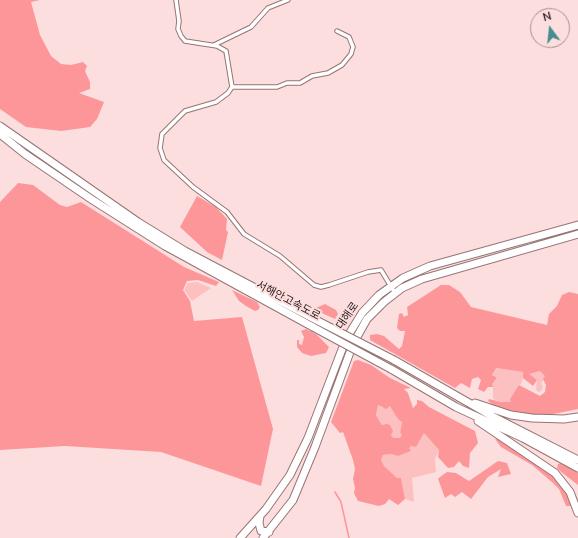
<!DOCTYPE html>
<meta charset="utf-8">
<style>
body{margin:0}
#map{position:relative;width:578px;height:538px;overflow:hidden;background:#fddede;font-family:"Nunito Sans",sans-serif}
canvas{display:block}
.north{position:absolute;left:530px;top:8px;width:40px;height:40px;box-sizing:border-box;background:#fddede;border:1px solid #a89090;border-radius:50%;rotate:345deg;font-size:11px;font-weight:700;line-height:16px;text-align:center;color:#281a1a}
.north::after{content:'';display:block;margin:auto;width:14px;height:18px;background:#458d90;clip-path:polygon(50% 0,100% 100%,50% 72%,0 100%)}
</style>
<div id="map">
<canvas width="578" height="538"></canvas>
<div class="north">N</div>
</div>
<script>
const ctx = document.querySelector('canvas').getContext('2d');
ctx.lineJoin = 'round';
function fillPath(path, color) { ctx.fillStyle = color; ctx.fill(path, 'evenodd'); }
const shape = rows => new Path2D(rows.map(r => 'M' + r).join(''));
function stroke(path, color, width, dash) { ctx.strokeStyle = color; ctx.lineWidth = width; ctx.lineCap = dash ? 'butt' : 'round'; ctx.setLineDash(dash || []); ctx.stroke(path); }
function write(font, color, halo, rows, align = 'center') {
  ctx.font = font + ' "Nunito Sans","Noto Sans KR",sans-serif'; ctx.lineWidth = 4; ctx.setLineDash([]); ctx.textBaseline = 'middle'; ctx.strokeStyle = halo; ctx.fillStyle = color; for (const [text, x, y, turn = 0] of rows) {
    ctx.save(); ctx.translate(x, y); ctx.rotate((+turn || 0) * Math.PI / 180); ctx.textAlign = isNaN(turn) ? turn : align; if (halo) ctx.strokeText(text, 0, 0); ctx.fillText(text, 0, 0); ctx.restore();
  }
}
fillPath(shape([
 [197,282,211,288,192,301,184,290,188,283],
 [495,368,524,372,522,382,510,399,512,402,501,402,493,399,493,387,491,384,497,379,492,375],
 [540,371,546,376,541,384,543,387,541,391,538,392,536,389,537,380,528,374],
 [378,405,383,408,390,406,393,408,398,419,402,422,400,433,402,434,400,438,393,439,383,426,376,415],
 [424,433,439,450,435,459,436,472,412,478,414,502,405,499,401,478,397,478,384,466,381,461,383,455,391,454,398,456,410,451,408,448,411,446,416,447]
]), '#fcc0c0');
fillPath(shape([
 [0,0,40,0,31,2,40,35,51,56,61,64,71,65,83,62,87,66,85,71,90,82,90,89,79,93,104,102,97,119,90,127,61,131,26,127,0,109],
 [18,183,33,185,60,205,67,207,81,202,184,267,219,282,216,286,198,280,187,281,183,290,190,301,194,321,242,317,273,429,261,486,161,452,65,446,0,450,0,202],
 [197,196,216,207,227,219,226,230,228,232,222,260,207,252,180,227],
 [441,285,449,285,460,292,471,307,547,325,549,314,557,306,562,295,569,292,578,294,578,409,544,416,507,411,493,405,488,401,489,399,501,402,511,402,510,399,519,385,540,396,545,392,546,385,543,379,545,376,540,371,529,374,537,380,533,386,523,378,523,372,496,368,492,375,497,378,492,384,493,387,488,387,484,392,478,389,481,380,478,377,472,379,470,388,461,383,455,388,370,340,370,335,377,334,384,336,399,349,402,346,405,331,400,331,397,328,399,314,402,313,404,317,408,315,407,307],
 [232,290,257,302,260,307,258,310,255,311,246,306,239,301],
 [325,304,336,310,338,314,335,319,315,310,316,308],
 [306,329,316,334,329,347,326,353,311,356,302,353,297,347,297,340,299,340,299,344,302,345,304,337,301,331],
 [358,360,371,365,390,378,411,388,404,389,408,393,413,408,417,404,417,400,422,401,429,407,475,431,478,443,470,453,469,468,463,466,459,461,454,467,448,468,438,457,439,450,424,433,416,447,411,446,409,448,411,451,398,456,391,454,383,455,381,460,384,466,397,478,401,478,405,499,398,505,389,499,385,504,379,506,358,501,354,493,355,488,353,479,355,469,353,460,343,432,340,433,331,422,354,361],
 [378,405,386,409,390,406,398,419,402,422,400,433,402,434,400,438,393,438,391,435,393,431,390,425,387,424,382,425,376,415],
 [495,439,499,439,556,478,567,492,572,504,571,506,566,506,559,489,553,483,532,465,501,447],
 [498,461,507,463,511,474,498,477,501,469,488,477,471,499,462,492,455,497,451,494,445,498,438,479,440,477,447,472,456,473,469,481],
 [561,463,578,473,578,485,560,471,557,468,558,464]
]), '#fd9699');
stroke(shape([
 [335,492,341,502,349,538]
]), '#fc9598', 1.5);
const street = shape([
 [176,0,179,21,178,29,181,36,185,41,217,46,226,51,232,87,228,93,216,102,185,111,162,134,160,148,164,160,193,187,227,212,244,234,280,256,314,285,321,287,329,285,368,272,381,270,395,293],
 [214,45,251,27,268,8,288,0],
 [232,87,277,87,287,83,300,83,312,76,328,73,342,65,351,54,353,47,349,37,337,31]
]);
const highway = shape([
 [0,126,138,222,185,251,318,321],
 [0,134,25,154,91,199,165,246,313,327],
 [394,360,490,415,578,460],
 [391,369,456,407,523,438,578,468],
 [475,403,511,415,532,418,564,419,578,417],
 [478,421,555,473,570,492,578,513],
 [260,516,259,523,261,531,269,532],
 [240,538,266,509,290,475,308,438,346,339,362,313,379,295,403,278,430,266,578,225],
 [263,538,293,500,315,447,353,344,367,319,384,302,402,288,422,279,578,234]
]);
stroke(street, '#967474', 5.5);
stroke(highway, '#967474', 9);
stroke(street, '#fff', 3.5);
stroke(highway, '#fff', 7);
const highwayBridge = shape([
 [318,321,394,360],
 [313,327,391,369]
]);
stroke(highwayBridge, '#967474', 9, []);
stroke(highwayBridge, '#fff', 7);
write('11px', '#281a1a', '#fddede', [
 ["서해안고속도로",288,301,28],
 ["대해로",348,316,-55]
]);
</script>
